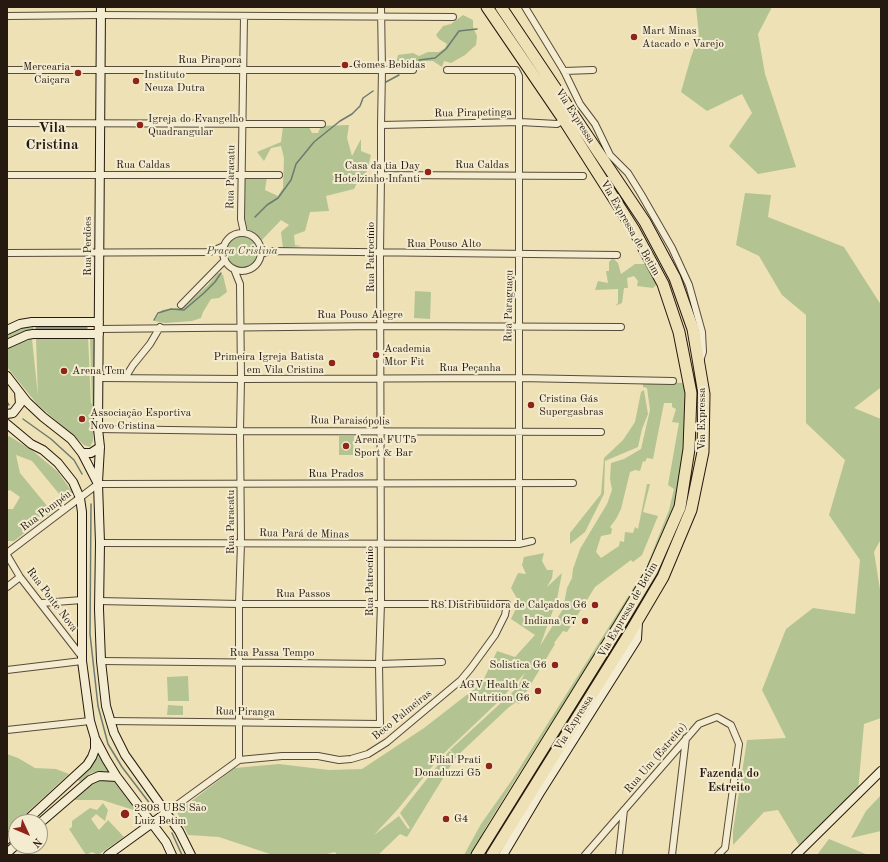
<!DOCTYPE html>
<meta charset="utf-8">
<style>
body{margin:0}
#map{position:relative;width:888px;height:862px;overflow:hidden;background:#eee1b6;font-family:"Old Standard TT",serif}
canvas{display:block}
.frame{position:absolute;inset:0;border:8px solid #26190f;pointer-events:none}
.north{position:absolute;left:8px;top:814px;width:40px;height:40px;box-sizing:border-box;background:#f4ecd0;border:1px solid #a29883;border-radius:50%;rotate:134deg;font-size:11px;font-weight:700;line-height:16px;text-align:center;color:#26190f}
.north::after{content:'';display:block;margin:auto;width:14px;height:18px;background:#8f2418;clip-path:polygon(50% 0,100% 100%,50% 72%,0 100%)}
</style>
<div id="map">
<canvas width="888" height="862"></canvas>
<div class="frame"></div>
<div class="north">N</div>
</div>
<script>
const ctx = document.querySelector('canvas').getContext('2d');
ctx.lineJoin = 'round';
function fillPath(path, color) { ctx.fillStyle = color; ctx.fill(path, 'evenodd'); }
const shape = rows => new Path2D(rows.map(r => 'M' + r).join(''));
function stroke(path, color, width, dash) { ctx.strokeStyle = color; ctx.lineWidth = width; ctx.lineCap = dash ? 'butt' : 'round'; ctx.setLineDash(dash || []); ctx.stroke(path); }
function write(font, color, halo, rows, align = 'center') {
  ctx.font = font + ' "Old Standard TT",serif'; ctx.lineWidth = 4; ctx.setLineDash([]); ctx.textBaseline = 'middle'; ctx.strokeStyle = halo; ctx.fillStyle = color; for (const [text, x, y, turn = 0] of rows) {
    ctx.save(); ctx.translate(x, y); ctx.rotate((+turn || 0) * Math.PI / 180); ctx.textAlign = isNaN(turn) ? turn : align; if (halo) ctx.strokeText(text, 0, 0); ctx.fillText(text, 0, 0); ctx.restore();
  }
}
fillPath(shape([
 [696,7,772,7,758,34,765,74,796,167,758,174,729,146,752,113,742,94,707,111,681,92,691,57,699,35],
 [463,15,473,20,473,27,477,36,476,45,465,55,451,63,444,61,442,67,433,61,424,61,422,66,416,62,416,57,411,66,396,64,398,55,413,53,419,56,428,52,439,52,445,48,447,44,439,39,436,35,443,26,451,24],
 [349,125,347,138,352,156,361,139,361,151,371,155,367,171,358,181,354,189,326,196,329,211,310,212,305,231,294,235,295,245,302,246,283,248,281,232,289,225,281,220,261,241,245,227,245,178,267,177,265,190,278,196,283,188,284,158,281,146,271,148,264,161,257,152,281,142,283,127,309,127,312,133,318,133,321,126],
 [745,193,771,195,768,217,844,247,881,305,881,385,880,388,854,408,881,419,881,539,874,552,881,596,881,718,864,724,858,791,799,845,778,810,764,812,733,845,733,831,747,740,786,738,762,690,786,629,813,608,855,614,860,560,829,515,845,460,806,423,806,315,782,295,759,256,736,245],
 '225 251a17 17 0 1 1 34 0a17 17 0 1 1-34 0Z',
 [613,258,618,263,621,274,635,264,648,264,657,284,653,288,637,286,638,281,634,276,627,278,628,288,624,288,622,303,615,306,618,303,618,289,595,290,598,281,608,283,606,271,609,271,609,262],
 [218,273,223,275,227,292,219,298,211,299,203,312,201,318,192,321,165,323,154,321,162,310,183,307,208,285],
 [415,291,431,292,430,319,414,318],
 [34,323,34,331,7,340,7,332],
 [88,336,91,404,92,403,90,337,96,336,94,426,93,441,90,447,84,445,37,404,7,367,7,347,32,339,38,396,36,338],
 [643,381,684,383,688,431,674,513,646,573,510,788,486,827,472,855,464,855,481,824,512,780,646,568,669,510,674,489,668,485,679,423,672,422,676,409,672,407,672,403,664,403,653,459,647,458,645,462,643,461,640,471,635,470,630,472,621,509,616,519,610,527,612,529,611,534,601,536,596,552,601,558,619,546,620,541,624,542,625,532,633,533,635,527,638,529,647,484,650,484,643,512,658,516,642,555,633,562,631,560,595,587,567,632,563,631,554,643,555,644,519,704,516,702,508,708,456,757,407,837,400,834,378,855,337,855,335,852,323,855,273,855,219,837,188,835,177,812,235,768,279,764,329,770,362,769,424,728,482,683,497,651,515,657,535,635,511,619,519,602,511,588,518,573,526,574,522,565,524,557,544,553,542,561,547,570,553,570,552,578,547,587,562,573,557,599,540,646,563,609,567,588,572,578,573,569,580,549,607,504,612,490,610,479,611,463,624,459,641,449,650,410,647,388,643,387],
 [525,673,517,688,450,750,454,754,449,751,400,813,410,828,408,829,399,816,374,835,398,809,439,758,498,702],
 [644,390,648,414,642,429,638,447,605,461,604,494,585,532,570,544,570,533,601,494,604,458,623,440,635,422,641,392],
 [9,436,33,451,58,472,73,493,65,501,32,461,16,455,20,473,52,512,14,541,7,541,7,509,13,509,20,497,10,490,7,491,7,438],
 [339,436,354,436,353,455,339,455],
 [188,676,189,701,168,701,167,677],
 [168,705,183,706,183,715,167,715],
 [97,748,110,772,99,771,91,773,80,782,76,778],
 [7,754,18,758,35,768,56,769,69,774,7,831],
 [112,778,126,792,140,812,102,800,73,800,91,782,99,779],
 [881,795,881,831,851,838,866,811],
 [103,803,108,810,105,821,96,814,91,819,99,830,108,820,124,837,98,855,92,852,86,855,69,829,72,827,72,821,90,808,97,810],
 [829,839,868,855,817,855]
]), '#b3c492');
stroke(shape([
 [419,60,435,58,446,49,459,31,477,29],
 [386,82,399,75],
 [255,217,267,205,278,198,291,180,296,164,314,142,340,121,352,114,360,106,363,98,373,91],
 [154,320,158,313,171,309,184,310,204,293,215,282,221,273],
 [36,328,87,328],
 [7,402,9,405],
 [23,419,51,439,74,460,82,474],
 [91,504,90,634,98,706,108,744,122,767,154,809],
 [31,822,59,796],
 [172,833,182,855],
 [7,845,14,838]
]), '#6b7b70', 1.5);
const street = shape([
 [525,7,564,71,580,104,595,124,610,155,628,173,641,194,672,248,689,285,702,332,703,352,700,361],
 [7,16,101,15,453,17],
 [244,16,241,219,244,233],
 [7,70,413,70],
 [447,70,516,70,519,76,519,544],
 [564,71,593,70],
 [7,123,322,124],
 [381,125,520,122,557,124,564,120],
 [7,175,279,175],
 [381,175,583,176],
 '223 252a19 19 0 1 1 38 0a19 19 0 1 1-38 0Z',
 [7,253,210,252,224,246],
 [261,254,270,251,617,255],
 [234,269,240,284,241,379,240,431,241,543,239,604,239,760],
 [181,305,225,260],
 [99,329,381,326,621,327],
 [99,378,241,379,519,378,673,381],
 [125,378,133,365,150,344,160,327],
 [98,429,240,431,601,432],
 [100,543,519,544,532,541],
 [7,553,98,484,573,483],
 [7,555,20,577,82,657],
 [7,587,20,577],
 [99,601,239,604,507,604,505,615,495,635,471,668,461,680,387,742,368,754,351,759,339,760,318,756,282,756,239,760],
 [42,603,82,600],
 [101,661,379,664,442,662],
 [7,670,82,661],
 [110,721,380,724,379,664,381,603,380,253,381,175,381,125,382,70,381,7],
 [7,730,90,721],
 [166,813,239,760],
 [585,855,699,724,717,717,731,725,739,744,725,848,718,855],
 [619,855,624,810],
 [672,855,686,738]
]);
const secondary = shape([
 [7,330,20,324,32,322,99,322],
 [7,344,27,335,33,334,99,334],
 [7,376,27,402,43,417,71,439,82,453,98,484,100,543,99,609,101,661,106,706,114,733,125,755,179,831,191,855],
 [7,414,13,413,20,404,19,392],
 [7,424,31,444,43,450,58,463,73,482,80,498,82,512,82,661,90,721,95,738,106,759,117,777,166,842,172,855],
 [82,453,91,453,100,447],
 [98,482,100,447,98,429,101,7],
 [25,822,87,765,92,757,95,749,95,739],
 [40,823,90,780,99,776,117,777],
 [7,839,16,831],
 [7,853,16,845],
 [108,855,166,813],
 [503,855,541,791,637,639,638,622],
 [796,855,881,771]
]);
const highway = shape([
 [477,855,619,626,652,571,680,507,689,449,691,393,679,332,663,284,634,230,564,120,487,7],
 [492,855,630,633,663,577,691,510,703,452,704,394,693,329,675,278,645,222,501,7]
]);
stroke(street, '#584b39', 8);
stroke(secondary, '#26190f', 10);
stroke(highway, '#26190f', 13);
stroke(street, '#f4ecd0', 6);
stroke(secondary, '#f4ecd0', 8);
stroke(highway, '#eee1b6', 11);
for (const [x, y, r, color] of [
 [634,37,4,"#8f2418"],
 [345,65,4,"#8f2418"],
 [78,73,4,"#8f2418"],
 [136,81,4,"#8f2418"],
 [140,125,4,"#8f2418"],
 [428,172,4,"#8f2418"],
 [376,355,4,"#8f2418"],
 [332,363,4,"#8f2418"],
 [64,371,4,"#8f2418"],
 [531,405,4,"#8f2418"],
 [82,419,4,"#8f2418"],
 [346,446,4,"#8f2418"],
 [595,605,4,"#8f2418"],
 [585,621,4,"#8f2418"],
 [555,665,4,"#8f2418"],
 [538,691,4,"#8f2418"],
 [489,766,4,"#8f2418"],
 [125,814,5,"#8f2418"],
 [446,819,4,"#8f2418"]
]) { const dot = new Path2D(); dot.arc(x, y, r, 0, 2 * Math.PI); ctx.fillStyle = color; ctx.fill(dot); stroke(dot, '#f4ecd0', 1.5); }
write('11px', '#26190f', '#f4ecd0', [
 ["Mart Minas",642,31],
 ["Atacado e Varejo",642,44],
 ["Gomes Bebidas",353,65],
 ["Mercearia",70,67,"right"],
 ["Caiçara",70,80,"right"],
 ["Instituto",144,75],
 ["Neuza Dutra",144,88],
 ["Igreja do Evangelho",148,119],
 ["Quadrangular",148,132],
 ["Casa da tia Day",420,166,"right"],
 ["Hotelzinho Infanti",420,179,"right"],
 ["Academia",384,349],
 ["Mtor Fit",384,362],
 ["Primeira Igreja Batista",324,357,"right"],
 ["em Vila Cristina",324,370,"right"],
 ["Arena Tcm",72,371],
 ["Cristina Gás",539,399],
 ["Supergasbras",539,412],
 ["Associação Esportiva",90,413],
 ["Novo Cristina",90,426],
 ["Arena FUT5",354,440],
 ["Sport & Bar",354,453],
 ["R8 Distribuidora de Calçados G6",587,605,"right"],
 ["Indiana G7",577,621,"right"],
 ["Solistica G6",547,665,"right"],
 ["AGV Health &",530,685,"right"],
 ["Nutrition G6",530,698,"right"],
 ["Filial Prati",481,760,"right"],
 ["Donaduzzi G5",481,773,"right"],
 ["2808 UBS São",134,808],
 ["Luiz Betim",134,821],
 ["G4",454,819]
], 'left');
write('11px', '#26190f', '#f4ecd0', [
 ["Rua Pirapora",210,60],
 ["Rua Pirapetinga",473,113,-1],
 ["Via Expressa",575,116,57],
 ["Rua Caldas",143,165],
 ["Rua Caldas",482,165],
 ["Rua Paracatu",231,177,-89],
 ["Via Expressa de Betim",630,228,60],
 ["Rua Pouso Alto",444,244],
 ["Rua Perdões",88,246,-90],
 ["Rua Patrocínio",371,257,-90],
 ["Rua Paraguaçu",509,306,-89],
 ["Rua Pouso Alegre",360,315],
 ["Rua Peçanha",470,368],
 ["Via Expressa",702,419,-90],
 ["Rua Paraisópolis",350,421,1],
 ["Rua Prados",336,474],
 ["Rua Pompéu",46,511,-37],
 ["Rua Paracatu",231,522,-90],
 ["Rua Pará de Minas",304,534,1],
 ["Rua Patrocínio",370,581,-90],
 ["Rua Passos",303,594],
 ["Rua Ponte Nova",52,600,53],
 ["Via Expressa de Betim",628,610,-60],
 ["Rua Passa Tempo",272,653],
 ["Rua Piranga",245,712,1],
 ["Beco Palmeiras",402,715,-39],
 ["Via Expressa",574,723,-58],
 ["Rua Um (Estreito)",656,758,-49]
]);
write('italic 11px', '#504c36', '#f4ecd0', [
 ["Praça Cristina",242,251]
]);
write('bold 12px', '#26190f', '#f4ecd0', [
 ["Fazenda do",729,774],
 ["Estreito",729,788]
]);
write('bold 15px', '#26190f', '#f4ecd0', [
 ["Vila",52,128],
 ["Cristina",52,145]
]);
</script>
